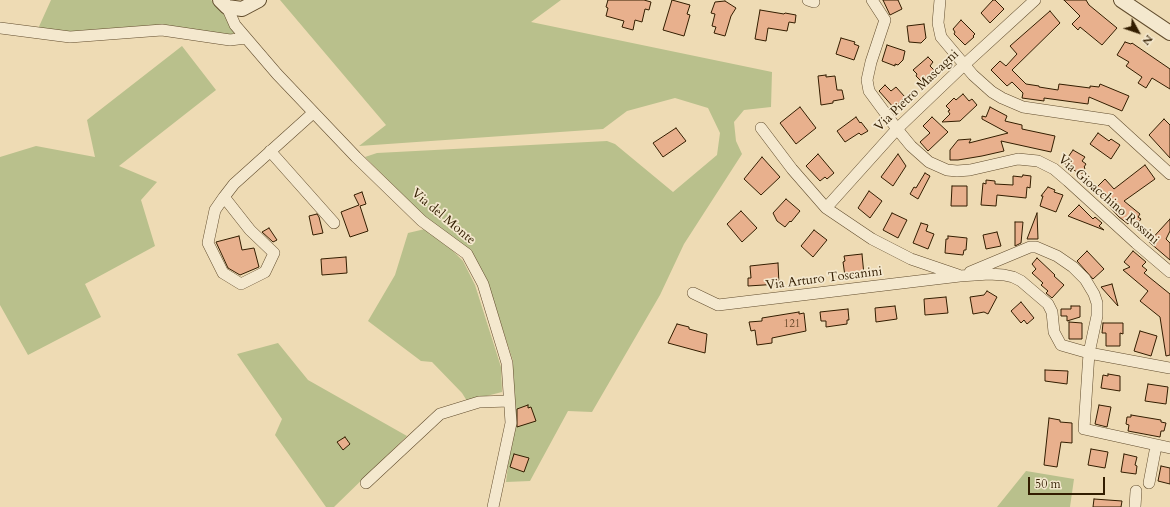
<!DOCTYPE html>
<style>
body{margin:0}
#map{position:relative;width:1170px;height:507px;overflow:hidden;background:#eedbb4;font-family:Cardo,serif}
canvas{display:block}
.north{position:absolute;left:1118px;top:12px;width:40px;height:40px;-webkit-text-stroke:3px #f4e8ce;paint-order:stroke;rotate:130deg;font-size:11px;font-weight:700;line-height:16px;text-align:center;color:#321d00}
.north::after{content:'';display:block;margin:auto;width:14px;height:18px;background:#321d00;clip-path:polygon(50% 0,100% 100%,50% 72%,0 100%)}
.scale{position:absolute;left:1028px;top:477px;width:77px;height:18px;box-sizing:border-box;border:2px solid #321d00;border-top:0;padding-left:5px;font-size:12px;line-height:14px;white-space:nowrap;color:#321d00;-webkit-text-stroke:3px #f4e8ce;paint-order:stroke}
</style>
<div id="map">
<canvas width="1170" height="507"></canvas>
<div class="north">N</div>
<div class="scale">50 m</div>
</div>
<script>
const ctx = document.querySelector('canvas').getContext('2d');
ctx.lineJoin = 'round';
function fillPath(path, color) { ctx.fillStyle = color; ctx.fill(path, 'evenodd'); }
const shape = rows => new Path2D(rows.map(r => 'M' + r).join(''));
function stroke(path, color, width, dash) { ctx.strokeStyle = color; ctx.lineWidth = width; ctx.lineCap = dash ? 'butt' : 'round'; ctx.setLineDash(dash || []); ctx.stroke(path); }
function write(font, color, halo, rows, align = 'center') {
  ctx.font = font + ' Cardo,serif'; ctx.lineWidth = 3.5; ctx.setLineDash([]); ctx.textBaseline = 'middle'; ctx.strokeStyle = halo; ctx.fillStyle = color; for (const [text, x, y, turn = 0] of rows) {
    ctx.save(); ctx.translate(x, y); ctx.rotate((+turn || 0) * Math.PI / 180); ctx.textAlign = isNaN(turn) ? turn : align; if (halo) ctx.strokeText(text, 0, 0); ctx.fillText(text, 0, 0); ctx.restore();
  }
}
fillPath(shape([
 [51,0,211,0,221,10,235,32,228,37,188,31,70,34,37,31],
 [280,0,561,0,531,22,772,72,771,107,744,110,734,122,736,141,742,154,684,244,660,295,592,412,568,411,530,481,506,482,511,440,513,402,513,361,487,280,470,251,421,213,365,157,377,153,607,141,615,144,673,192,717,155,720,133,708,108,675,98,627,111,603,129,359,146,386,125],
 [182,46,216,90,119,166,157,182,141,200,155,246,85,284,101,317,28,355,0,305,0,157,36,146,95,157,87,120],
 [425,229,441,239,463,261,475,285,501,367,502,392,467,401,462,393,432,362,421,361,368,321,395,275,408,233],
 [278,343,308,380,407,436,334,507,326,507,275,435,282,419,237,354],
 [1026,471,1074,479,1070,507,997,507]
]), '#b9c08c');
const building = shape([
 [608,0,644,0,651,2,649,10,645,9,642,22,635,20,633,30,622,27,624,21,606,16,608,8,606,7,608,0],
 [672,0,690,5,687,14,690,15,684,36,663,30,672,0],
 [883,0,898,0,902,9,890,15,883,0],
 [993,0,995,0,1004,9,990,23,981,13,993,0],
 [1064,0,1086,0,1089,5,1117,28,1102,45,1080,27,1078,30,1072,24,1080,16,1064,0],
 [725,1,736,8,731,16,725,36,714,33,716,27,712,26,715,14,711,13,715,2,725,1],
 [760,10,784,14,785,13,796,15,795,23,789,22,787,31,768,28,766,41,755,39,760,10],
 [1050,11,1060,23,1012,70,1026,84,1039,86,1039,87,1058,90,1059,84,1090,88,1090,86,1099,87,1100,84,1129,96,1122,111,1089,97,1088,104,1044,98,1044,101,1022,98,1023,93,1012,82,1007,86,991,70,1000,61,1006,66,1017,54,1010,46,1050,11],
 [961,20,975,34,973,36,974,37,965,45,954,34,955,32,953,29,961,20],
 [924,24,926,38,921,43,909,42,907,26,924,24],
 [841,38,855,42,854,44,859,46,854,60,836,54,841,38],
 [1125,42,1131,44,1132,43,1170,69,1170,89,1152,78,1146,88,1138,83,1142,77,1126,66,1129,62,1117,55,1125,42],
 [887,45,905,51,903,60,898,65,895,64,895,66,882,61,887,45],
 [928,57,933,62,930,66,935,71,923,83,916,76,917,74,913,70,928,57],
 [826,75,826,77,835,76,837,90,842,90,844,99,833,101,833,103,821,105,818,76,826,75],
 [885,85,891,91,896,87,905,97,894,108,879,91,885,85],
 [963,94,969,101,972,99,977,105,960,121,942,122,950,114,948,111,950,110,946,106,954,98,956,100,963,94],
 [800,107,816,128,796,144,780,123,800,107],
 [990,107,1007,116,1005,121,1022,125,1022,129,1055,136,1051,152,1001,141,1004,151,982,156,958,160,950,160,950,150,958,140,971,139,969,143,1008,133,982,119,982,116,986,117,990,107],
 [856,117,860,123,861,122,868,131,861,135,859,133,845,142,837,131,856,117],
 [932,117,948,132,928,151,920,142,930,133,923,126,932,117],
 [1164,119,1170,125,1170,158,1149,135,1164,119],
 [676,128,686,141,663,157,653,143,676,128],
 [1098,133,1109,141,1111,139,1120,145,1111,159,1090,144,1098,133],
 [1073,150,1085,157,1082,161,1086,164,1084,167,1085,168,1081,175,1064,163,1073,150],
 [818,154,834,173,827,179,825,177,820,181,806,166,818,154],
 [898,154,906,166,893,186,881,177,898,154],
 [762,157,780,177,761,195,744,179,762,157],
 [1145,165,1155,179,1124,201,1140,214,1138,217,1141,219,1136,226,1130,221,1128,224,1119,217,1094,190,1105,179,1114,189,1145,165],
 [925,173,930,176,918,199,910,194,914,187,916,188,925,173],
 [1023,175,1031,176,1030,188,1027,187,1026,198,997,195,996,206,981,205,983,183,986,184,986,180,995,181,995,184,1013,185,1013,176,1022,177,1023,175],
 [952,186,967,186,967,206,951,206,952,186],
 [1048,187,1055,190,1054,192,1063,195,1056,212,1040,206,1043,196,1041,196,1048,187],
 [869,191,882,201,870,218,858,208,869,191],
 [362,192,366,204,360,206,368,231,350,237,341,212,359,205,354,195,362,192],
 [786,199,800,211,791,222,790,221,785,227,777,221,773,213,786,199],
 [1079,205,1093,219,1095,217,1102,223,1099,226,1104,230,1068,216,1079,205],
 [741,211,757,228,742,242,727,224,741,211],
 [892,213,907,220,898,238,883,230,892,213],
 [1037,213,1038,239,1027,239,1037,213],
 [317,214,319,217,323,233,313,235,309,216,317,214],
 [1170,219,1170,231,1166,239,1170,243,1170,260,1149,242,1170,219],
 [1015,222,1023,222,1021,243,1015,246,1015,222],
 [921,223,928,225,926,231,934,234,928,249,913,243,921,223],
 [269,228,277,240,273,242,262,232,269,228],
 [814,230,827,240,813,257,801,246,814,230],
 [997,232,1001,246,986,249,983,235,997,232],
 [239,236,242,250,254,248,259,267,240,275,228,268,216,242,239,236],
 [948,236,967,238,966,250,964,250,963,255,945,253,946,239,948,239,948,236],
 [1087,251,1104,269,1093,279,1077,261,1087,251],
 [1133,251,1146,262,1142,266,1147,270,1144,273,1170,294,1170,355,1166,356,1160,317,1140,301,1148,291,1123,270,1130,267,1124,262,1133,251],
 [862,254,864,275,845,276,843,262,845,261,844,256,862,254],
 [346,257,347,273,322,275,321,259,346,257],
 [1037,258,1055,275,1054,276,1064,285,1052,298,1046,293,1048,291,1041,285,1043,283,1032,273,1036,269,1032,264,1037,258],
 [778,263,779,284,748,286,748,278,751,278,750,266,778,263],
 [1112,284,1118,306,1101,287,1112,284],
 [987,291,997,297,988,314,984,312,973,314,970,297,984,295,987,291],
 [946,297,948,313,925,315,924,299,946,297],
 [1021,302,1034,318,1027,324,1024,320,1021,323,1011,311,1021,302],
 [895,306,897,319,876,322,875,308,895,306],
 [1071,306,1080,306,1080,317,1067,321,1067,316,1061,316,1061,309,1071,309,1071,306],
 [848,309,849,320,847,320,847,324,826,327,826,321,821,321,820,312,848,309],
 [799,312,799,314,804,313,806,331,772,338,772,343,757,345,755,330,751,331,749,322,762,321,762,318,799,312],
 [1069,322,1082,323,1082,339,1069,339,1069,322],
 [1103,323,1123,323,1123,334,1120,333,1120,346,1106,346,1106,333,1102,333,1103,323],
 [677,324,689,327,689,329,707,334,705,353,668,343,677,324],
 [1140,331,1157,336,1151,356,1134,351,1140,331],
 [1045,370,1068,371,1067,384,1045,381,1045,370],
 [1108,374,1120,376,1120,391,1101,388,1103,375,1108,376,1108,374],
 [1148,384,1168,387,1166,404,1145,401,1148,384],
 [528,405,528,408,531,407,536,421,517,427,517,409,528,405],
 [1099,405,1111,407,1107,427,1095,424,1099,405],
 [1131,415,1161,420,1161,422,1166,423,1164,431,1161,431,1160,437,1128,431,1129,425,1126,424,1127,417,1131,417,1131,415],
 [1049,418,1060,420,1060,422,1072,423,1072,443,1061,442,1057,467,1044,465,1049,418],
 [345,437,350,444,343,450,337,442,345,437],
 [1091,449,1108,452,1105,468,1088,465,1091,449],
 [514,454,529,458,524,472,510,467,514,454],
 [1124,454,1137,457,1135,465,1137,466,1136,474,1121,472,1124,454],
 [1161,466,1170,468,1170,484,1158,481,1161,466],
 [1094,499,1122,501,1121,507,1093,507,1094,499]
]);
fillPath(building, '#e8b08d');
stroke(building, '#321d00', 1);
const minor = shape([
 [808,0,814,2],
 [872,0,885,20,871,62,867,80,869,91,897,129,911,146,929,162,947,170,957,171,970,170,1018,159,1038,161,1054,169,1068,181,1136,243,1170,272],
 [940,0,938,23,941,37,973,75,992,92,1002,98,1023,107,1111,120,1170,174],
 [227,7,235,25,277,74,356,157,422,221,467,254,483,284,507,363,511,423,493,507],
 [0,28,70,37,162,30,230,40,246,38],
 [761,128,792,169,826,208,872,239,911,259,958,275],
 [270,151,334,223],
 [224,197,250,230,274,253,265,272,241,284,223,273,208,243,215,210,224,197,234,184,313,113],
 [826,208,897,129,964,65,1035,0],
 [970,272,1030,247,1036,247,1057,256,1073,267,1085,279,1094,294,1097,303,1097,316,1089,353,1084,429,1170,448],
 [693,293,718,305,960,276,989,274,1004,275,1013,277,1021,281,1048,304,1052,312,1054,332,1061,345,1089,353,1170,368],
 [366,483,440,414,479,402,509,401],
 [1149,483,1156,446],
 [1135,507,1136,491]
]);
const tertiary = shape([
 [220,0,227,7,242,9,259,0],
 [1121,0,1170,33]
]);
stroke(minor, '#614c2d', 12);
stroke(tertiary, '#614c2d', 16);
stroke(minor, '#f4e8ce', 11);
stroke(tertiary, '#f4e8ce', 14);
write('11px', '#604223', null, [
 ["121",792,324]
]);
write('13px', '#321d00', '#f4e8ce', [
 ["Via Pietro Mascagni",917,91,-44],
 ["Via Gioacchino Rossini",1108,200,41],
 ["Via del Monte",443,217,40],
 ["Via Arturo Toscanini",824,279,-7]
]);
</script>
